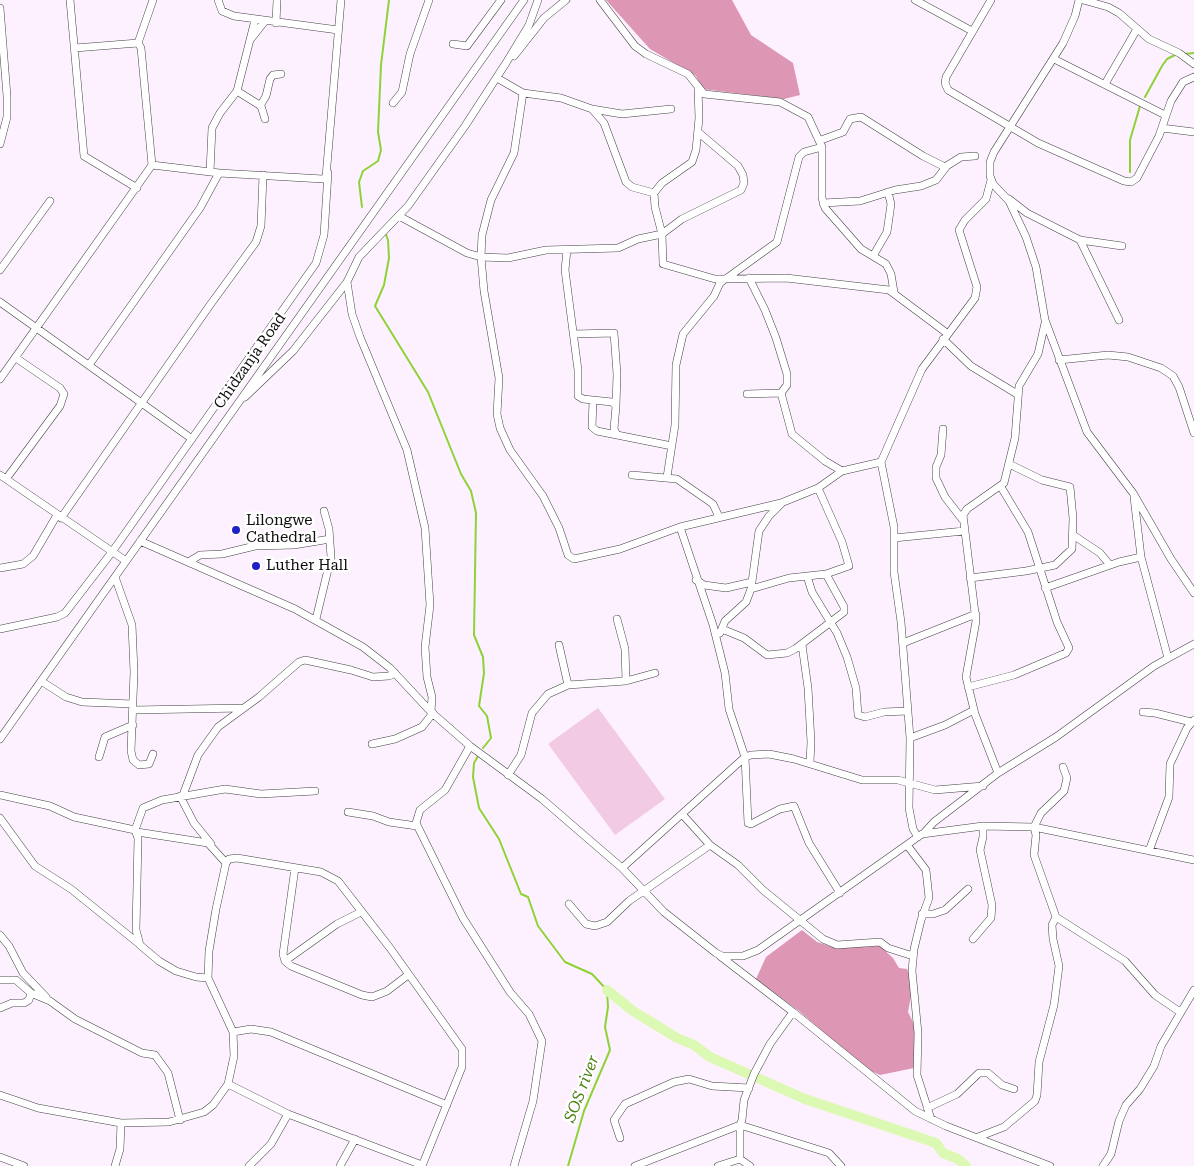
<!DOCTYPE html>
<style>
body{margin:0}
canvas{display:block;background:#fdf1ff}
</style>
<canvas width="1194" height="1166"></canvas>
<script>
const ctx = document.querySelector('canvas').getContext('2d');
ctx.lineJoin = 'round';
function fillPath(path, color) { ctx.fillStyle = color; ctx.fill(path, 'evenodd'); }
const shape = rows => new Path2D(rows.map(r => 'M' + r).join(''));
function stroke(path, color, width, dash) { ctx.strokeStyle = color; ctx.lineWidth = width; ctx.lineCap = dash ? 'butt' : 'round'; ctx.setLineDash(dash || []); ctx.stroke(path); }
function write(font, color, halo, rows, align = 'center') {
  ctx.font = font + ' "Roboto Serif",serif'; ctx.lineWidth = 5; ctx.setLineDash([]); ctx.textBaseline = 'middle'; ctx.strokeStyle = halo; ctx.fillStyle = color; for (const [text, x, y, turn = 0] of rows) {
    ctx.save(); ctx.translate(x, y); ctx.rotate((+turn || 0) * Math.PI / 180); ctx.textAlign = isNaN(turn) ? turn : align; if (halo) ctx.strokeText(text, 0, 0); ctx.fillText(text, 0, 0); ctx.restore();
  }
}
fillPath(shape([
 [606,0,732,0,751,35,793,63,800,95,784,99,702,89,696,76,650,49],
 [802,930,817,942,832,947,854,944,862,947,880,946,893,958,899,968,907,969,913,985,908,1012,915,1026,914,1068,880,1075,867,1069,799,1011,756,979,766,957]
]), '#dd96b3');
fillPath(shape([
 [598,708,665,799,615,835,548,744]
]), '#f2cae3');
stroke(shape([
 [1184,54,1194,53],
 [1145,97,1162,66,1167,59,1177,54],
 [1130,172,1130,140,1140,106],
 [362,207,359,182,363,171,378,161,381,150,378,132,381,65,389,0],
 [385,232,388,240,389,258,384,285,375,306,428,392,461,474,471,491,476,513,474,635,483,657,484,673,479,706,487,716,491,738,483,748],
 [478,756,474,763,473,777,479,808,499,839,521,894,528,897,538,926,565,962,592,974,607,990,608,1007,605,1027,610,1050,584,1111,568,1166]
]), '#8ed336', 2);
stroke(shape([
 [607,990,633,1011,677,1038,694,1045,710,1057,805,1099,936,1143,943,1153,958,1159,966,1166]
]), '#dcf9b3', 10);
const minor = shape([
 [70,0,84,156,137,188],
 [218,0,222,11,234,16,338,30],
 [600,0,635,46,646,54,688,74,704,94,780,102,808,117,822,147,822,198,825,208,861,249,886,264,891,274,894,292],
 [915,0,972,31],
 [991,0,946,77,945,83,948,90,1038,143,1124,181,1131,182,1137,178,1159,136,1171,101,1183,82,1194,77],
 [1079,0,1075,16,1063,43,994,152,990,162,990,176,993,184,1009,201,1026,237,1036,267,1045,320,1087,432,1133,493,1171,559,1194,593],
 [1083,0,1108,7,1119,13,1149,39,1179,53,1194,64],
 [0,8,7,96,7,117,0,144],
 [276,23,277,0],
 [250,40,265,21],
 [138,43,153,0],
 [453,44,467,46,501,0],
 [514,56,544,18,566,0],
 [1054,59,1165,115],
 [497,78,523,93,561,98,592,109,604,123,626,182,632,187,654,193],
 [1105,84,1137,29],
 [698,89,699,118,696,150,692,162,662,183,654,193,655,207,662,234,663,264,715,279,786,278,889,290,948,334],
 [237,91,261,106,265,119],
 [523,93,514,153,491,200,482,235,481,257,484,291,499,378,497,414,500,428,510,450,543,496,559,528,568,555,574,559,620,549,680,527,781,503,818,488,842,471,881,462,922,369,975,298,977,287,959,230,965,220,986,199,991,180],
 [393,103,402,92,410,54,429,0],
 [260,106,266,96,270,79,273,75,281,74],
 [592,109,622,114,671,109],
 [1162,128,1194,132],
 [821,140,843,132,850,119,861,117,923,156,945,167,961,157,975,156],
 [152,165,219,173,323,179,326,177,341,0],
 [210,172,212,128,220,113,237,91,255,20],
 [1009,199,1027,213,1080,240,1122,246],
 [823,203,860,201,895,190,921,186,936,180,946,167],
 [399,216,467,253,481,257,508,258,546,250,618,248,638,239,662,234,682,219,741,190,744,183,743,175,738,166,698,132],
 [1080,240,1119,320],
 [567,250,565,270,578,370,578,396,583,399,612,402,616,406,614,429,617,435,672,446],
 [873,256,887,232,891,204,888,192],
 [0,270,50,201],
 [347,282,352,314,360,337,407,450,425,528,430,605,425,647,427,677,432,697,431,712],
 [0,302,192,439],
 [574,334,614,333,617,374,616,406],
 [943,339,971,366,1017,394],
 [1059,360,1108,355,1128,357,1161,368,1173,376,1179,387,1194,433],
 [89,365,200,208,219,173],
 [0,379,152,165,141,48,138,43,75,48],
 [781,393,792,434,825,461,842,471],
 [747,394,781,393,787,385,787,374,776,338,765,310,749,278],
 [245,397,293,351,347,282,359,257,408,206,465,126,506,63,529,25,538,0],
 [593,401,592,427,597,431,617,435],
 [943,429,941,455,936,467,936,478,945,497,962,519],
 [881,462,894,527,894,572,901,622,910,738,909,808,913,829,918,837],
 [0,475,126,561],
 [632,475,677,479,713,504,719,517],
 [667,477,675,425,676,365,683,334,714,296,720,283,777,242,799,157,804,152,822,147],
 [6,479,60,406,64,394,60,388,16,358],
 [1134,497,1141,557,1168,658],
 [61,518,210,305,256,242,261,226,263,175],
 [680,527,713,625,725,673,729,709,745,757,748,823,751,824,780,809,794,806,809,843,840,893],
 [1073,535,1100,553,1110,565],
 [894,538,964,531],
 [140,541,295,609,363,647,390,668,431,712,470,746,542,799,622,868,664,912,716,953,722,956,743,956,758,950,922,834,983,826,1034,827,1194,860],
 [190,561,200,555,222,554,255,546,294,545,330,539],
 [0,568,23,564,33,556,57,515],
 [807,576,812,592,837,633,847,657,856,688,858,715,865,717,884,712,907,711],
 [115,577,132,625,134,672,131,751,133,760,139,765,149,764,153,754],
 [970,578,1026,571,1055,565,1072,549,1073,518,1070,487,1042,480,1009,464],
 [696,580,704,585,726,588,752,582],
 [1045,588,1119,562,1141,557],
 [751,589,789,578,826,574,849,566,842,542,818,488],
 [316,619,331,557,329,529,324,511],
 [617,619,625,649,626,681],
 [0,629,57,617,65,613,112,552,316,263,324,235,328,173],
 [722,629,744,638,767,655,787,653,795,649,844,612,844,607,826,574],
 [720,633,725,621,746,602,751,589,759,531,769,516,781,504],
 [903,643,976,614],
 [559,645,568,685],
 [802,645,808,688,811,742,810,762],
 [41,681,66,697,82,702,133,704],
 [968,687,1014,675,1066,653,1069,648,1057,622,1028,532,1001,487],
 [134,710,243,708],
 [1143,712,1155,713,1191,722],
 [910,738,945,725,974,710],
 [0,739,524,0],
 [372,744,395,739,422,727,433,713],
 [470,746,445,790,420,810,416,823,463,918,510,992,529,1014,542,1041,533,1101,514,1166],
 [99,757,105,737,133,725],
 [998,773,975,714,966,677,976,621,963,515,967,509,1004,483,1015,438,1019,386,1038,354,1045,323],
 [508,775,521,755,532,713,548,694,568,685,626,681,655,673],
 [0,795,50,806,74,817,135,830,138,838,136,930,140,945,159,961,176,971,196,977,208,978],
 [183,795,198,755,218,727,259,697,299,662,305,660,351,670,373,677,389,676,395,673],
 [180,796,194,823,211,844],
 [348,812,373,816,389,822,417,826],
 [682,814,710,845,738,865,763,890,823,939,837,945,880,942,888,948,913,956],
 [0,818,35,866,71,889,138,943],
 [135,830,143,808,162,800,225,789,261,794,315,791],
 [137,832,208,843,226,863],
 [923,834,934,822,998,773,1056,737,1154,666,1194,644],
 [907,845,926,870,929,898,921,920,914,949,912,971,918,1033,917,1075,931,1119],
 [1149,851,1169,797,1170,764,1187,728,1194,720],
 [295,868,283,954,285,961,291,966,362,995,372,997,387,991,408,975],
 [622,868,745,757,751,755,769,754,794,759,862,780,898,780,935,790,983,786],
 [569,904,586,924,595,926,607,922,629,901,710,845],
 [922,914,933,914,945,910,968,889],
 [1056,917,1125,961,1155,995,1180,1012],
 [0,935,9,946,23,973,46,997],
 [973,939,991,918,992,905,980,850,983,837,983,826],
 [720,956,793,1012,915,1111,946,1126,1050,1166],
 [285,961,337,924,361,912],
 [0,980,16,980,31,993,50,1001,75,1019,142,1053,155,1055,168,1073,180,1120],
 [0,1008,12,1003,24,1003,29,1000,31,993],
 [233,1032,251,1029,271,1032,447,1105],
 [228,1084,288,1114,422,1165],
 [0,1095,38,1108,121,1123,169,1122,204,1112,213,1105,228,1084,234,1056,233,1032,208,978,209,951,216,909,226,863,229,859,237,858,321,872,338,881,390,948,462,1049,462,1067,422,1166],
 [927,1108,957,1094,979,1073,988,1073,1002,1085,1014,1089],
 [740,1125,829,1153,841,1166],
 [740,1125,740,1159],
 [978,1137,1004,1127,1035,1101,1037,1095,1039,1062,1054,1005,1059,966,1053,939,1052,925,1056,917,1034,855,1036,835,1034,827,1041,813,1064,791,1067,778,1063,767],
 [620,1138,614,1120,625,1104,674,1082,689,1079,712,1086,749,1088],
 [0,1157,24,1166],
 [115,1166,120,1149,121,1123],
 [249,1166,271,1144,288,1114],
 [340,1166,355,1139],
 [635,1166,740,1125,742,1120,744,1100,754,1074,770,1044,793,1012],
 [718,1166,740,1159,750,1166],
 [1103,1166,1111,1154,1119,1121,1126,1105,1140,1089,1154,1066,1161,1046,1194,990]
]);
stroke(minor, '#424242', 8);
stroke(minor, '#fff', 7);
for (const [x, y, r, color] of [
 [236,530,5,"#2020c6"],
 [256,566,5,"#2020c6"]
]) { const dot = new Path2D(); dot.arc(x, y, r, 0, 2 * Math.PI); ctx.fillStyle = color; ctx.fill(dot); stroke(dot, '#fff', 2); }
write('15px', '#0f0f0f', '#fff', [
 ["Chidzanja Road",250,361,-55]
]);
write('15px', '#0f0f0f', '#fff', [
 ["Lilongwe",246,521],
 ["Cathedral",246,538],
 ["Luther Hall",266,566]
], 'left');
write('italic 16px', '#4c8212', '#fff', [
 ["SOS river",582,1089,-69]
]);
</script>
